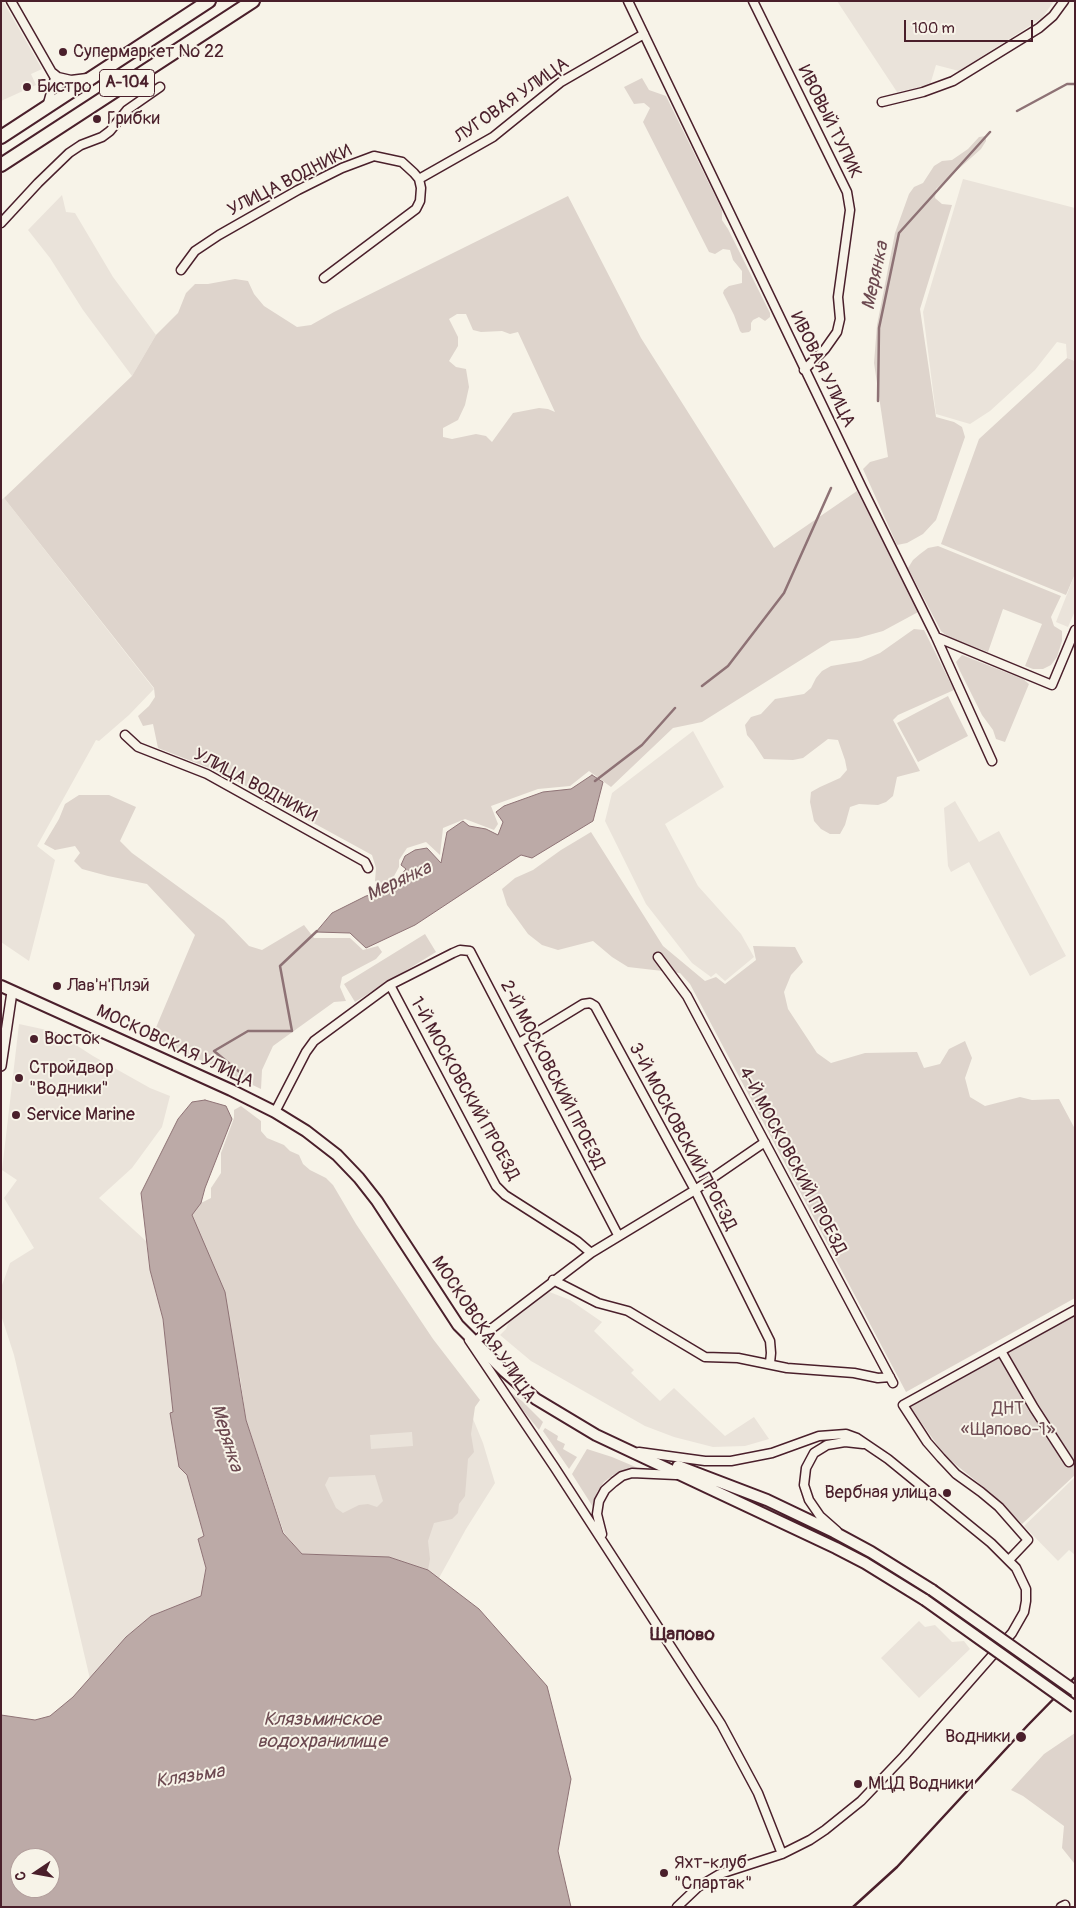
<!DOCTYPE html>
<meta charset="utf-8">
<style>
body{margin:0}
#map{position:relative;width:1076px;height:1908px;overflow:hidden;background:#f7f3e8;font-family:Pangolin,sans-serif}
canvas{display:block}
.frame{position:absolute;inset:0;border:2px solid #4a1f2b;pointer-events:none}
.north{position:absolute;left:10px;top:1848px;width:50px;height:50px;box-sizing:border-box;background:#f7f3e8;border:1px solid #b29e9c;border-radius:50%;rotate:258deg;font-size:14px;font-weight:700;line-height:20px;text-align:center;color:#4a1f2b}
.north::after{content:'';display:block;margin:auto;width:18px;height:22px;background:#4a1f2b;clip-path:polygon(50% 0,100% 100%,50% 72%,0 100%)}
.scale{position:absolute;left:904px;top:20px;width:129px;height:22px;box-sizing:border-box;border:2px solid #4a1f2b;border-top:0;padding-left:6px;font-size:15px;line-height:18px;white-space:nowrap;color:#4a1f2b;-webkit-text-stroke:4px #f7f3e8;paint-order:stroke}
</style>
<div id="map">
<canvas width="1076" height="1908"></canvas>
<div class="frame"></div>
<div class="north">С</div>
<div class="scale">100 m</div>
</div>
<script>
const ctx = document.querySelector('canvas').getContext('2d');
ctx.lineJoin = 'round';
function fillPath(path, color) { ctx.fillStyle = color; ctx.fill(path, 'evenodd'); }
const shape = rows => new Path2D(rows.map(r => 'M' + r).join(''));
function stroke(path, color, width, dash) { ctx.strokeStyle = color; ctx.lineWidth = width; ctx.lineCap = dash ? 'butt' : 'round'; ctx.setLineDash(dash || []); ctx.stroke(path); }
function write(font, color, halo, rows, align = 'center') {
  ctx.font = font + ' Pangolin,sans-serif'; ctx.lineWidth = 4; ctx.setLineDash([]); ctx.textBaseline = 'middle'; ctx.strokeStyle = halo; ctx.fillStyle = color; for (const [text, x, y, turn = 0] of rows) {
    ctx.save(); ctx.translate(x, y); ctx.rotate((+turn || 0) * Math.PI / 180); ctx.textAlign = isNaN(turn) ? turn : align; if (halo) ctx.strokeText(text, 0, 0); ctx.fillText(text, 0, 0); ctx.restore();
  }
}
fillPath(shape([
 [1,1,3,1,42,69,31,74,36,85,1,101],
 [837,1,1054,1,1042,18,959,71,936,65,930,85,897,92],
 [963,179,1075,208,1075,361,1067,358,1066,344,1057,342,1035,370,990,411,970,424,936,414,923,312],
 [62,195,66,212,75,213,113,277,156,335,132,376,83,310,50,258,28,230],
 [4,498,154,689,129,715,99,741,96,740,37,846,55,860,29,961,1,942,1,500],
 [1075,574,1075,611,1068,627,1056,622],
 [693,731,724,787,665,824,698,886,741,934,754,957,725,981,716,973,711,977,692,963,646,904,605,821,612,793],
 [955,801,979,842,999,831,1066,956,1030,976,969,862,951,872,948,866,944,808],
 [19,1024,56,1032,93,1056,150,1088,170,1096,162,1127,132,1168,99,1198,146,1241,150,1270,163,1319,173,1412,170,1413,204,1536,198,1539,206,1568,201,1596,151,1616,126,1637,90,1679,14,1355,1,1315,1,1288,10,1263,34,1248,4,1198,17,1180,2,1170],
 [547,1291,570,1300,602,1322,594,1331,634,1370,631,1373,660,1401,674,1388,725,1436,754,1417,769,1439,745,1446,713,1447,674,1437,645,1426,531,1361,500,1335,506,1329,510,1319],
 [471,1414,483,1443,495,1483,466,1529,439,1578,425,1628,251,1436],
 [1075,1477,1075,1555,1069,1550,1058,1561,1024,1526],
 [919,1621,925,1627,935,1625,952,1642,964,1641,970,1649,919,1698,881,1658]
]), '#eae3da');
fillPath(shape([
 [642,78,649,90,666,96,722,210,722,220,728,229,770,313,770,317,765,321,759,317,753,320,751,323,751,330,749,332,742,333,740,331,734,315,723,293,724,290,729,286,742,283,742,271,733,260,730,250,723,249,715,254,709,252,643,122,650,108,644,103,634,104,624,87],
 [986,136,986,141,981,149,936,189,935,198,942,204,952,205,920,309,936,417,954,422,962,427,965,437,936,520,923,534,907,543,897,545,863,469,870,462,888,457,874,363,877,325,895,233,909,194,914,187,923,183,934,166,942,161,952,160,968,149,979,137],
 [568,196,641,338,774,548,857,491,920,611,883,631,858,638,831,641,702,722,673,728,611,787,589,771,570,786,538,789,491,806,498,824,494,830,465,819,443,828,440,855,426,842,407,848,399,860,399,867,394,876,385,888,375,881,376,868,372,855,222,773,158,748,153,724,143,726,138,716,149,706,155,697,154,688,4,498,132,376,156,335,178,313,186,293,195,284,208,284,235,279,248,281,254,294,264,306,297,327,311,325,334,312],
 [457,314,466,314,473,330,481,332,502,331,510,334,518,332,555,412,548,409,539,408,513,413,492,442,486,436,476,434,452,439,443,437,443,428,458,420,465,405,469,387,466,369,456,367,449,361,458,346,458,337,449,319],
 [1067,358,1075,361,1075,574,1066,595,941,544,979,439],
 [938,546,1061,596,1051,617,1054,626,1062,631,1062,641,1057,657,1051,665,1043,669,1033,669,1025,666,1042,624,1003,609,988,652,948,637,941,631,908,568,913,560,920,554,928,548],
 [914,629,924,630,954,690,898,715,893,720,920,771,897,777,893,796,886,802,878,805,859,804,850,807,845,825,840,834,830,834,821,829,814,821,810,802,811,792,820,787,840,778,847,770,845,760,838,740,828,739,803,758,793,760,764,759,753,742,747,735,745,725,751,717,761,714,775,699,804,694,811,688,816,678,822,671,831,666,861,661,880,653],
 [962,655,1023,679,1029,684,1005,742,996,739,993,730,982,715,960,671,956,662],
 [948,696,968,736,918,762,897,723],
 [79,795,109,795,136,807,120,841,132,853,224,920,249,946,262,950,304,925,314,938,350,938,363,950,378,946,382,952,376,959,342,977,340,987,346,1001,334,1002,273,1046,262,1070,261,1089,152,1037,195,935,147,884,108,876,82,869,74,861,80,853,75,846,55,850,44,844,59,819,65,804],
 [591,832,663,946,705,981,716,977,725,984,756,960,753,946,795,947,803,962,791,975,784,992,788,1009,817,1053,831,1063,865,1053,917,1052,924,1068,940,1064,949,1049,965,1041,972,1058,965,1078,970,1097,985,1106,1020,1097,1032,1100,1059,1099,1075,1129,1075,1298,906,1392,690,984,680,973,628,967,612,957,593,941,558,950,542,945,528,934,507,905,502,889,515,878,533,870,561,850],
 [425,934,436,952,355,1002,344,984],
 [241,1106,261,1121,261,1131,267,1138,284,1145,290,1151,299,1155,303,1164,310,1170,326,1178,333,1185,356,1224,433,1339,480,1400,475,1407,471,1434,474,1452,468,1459,465,1496,459,1504,458,1513,452,1519,434,1523,428,1541,430,1559,428,1570,389,1557,302,1554,284,1533,246,1420,240,1377,192,1214,201,1203,211,1198,211,1188,221,1173,221,1153,234,1118,234,1110],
 [412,1432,413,1446,371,1449,370,1435],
 [375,1475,383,1501,377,1507,368,1504,359,1505,343,1513,336,1508,325,1485,329,1477],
 [1075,1306,1075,1475,1022,1524,991,1493,945,1456,906,1401],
 [505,1388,522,1401,543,1422,539,1430],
 [545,1428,558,1436,557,1440,565,1444,563,1449,577,1457,569,1469,543,1431],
 [587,1449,612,1457,638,1468,613,1475,604,1482,597,1492,593,1507,572,1474],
 [1075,1733,1075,1863,1074,1863,1062,1848,1064,1826,1023,1796,1011,1790,1044,1754]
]), '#ded4cc');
const water = shape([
 [592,775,603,782,593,821,532,858,521,855,415,925,366,948,350,933,316,932,332,913,366,896,387,891,406,869,401,865,405,856,415,850,427,848,441,863,447,832,463,821,469,826,486,829,498,835,503,822,496,812,504,806,543,792,571,789,592,775],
 [205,1100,226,1106,232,1119,205,1188,201,1203,192,1215,225,1292,246,1420,283,1533,302,1554,389,1557,428,1570,479,1609,547,1686,571,1779,558,1851,571,1907,1,1907,1,1715,35,1720,50,1716,73,1697,126,1637,151,1616,201,1596,206,1568,198,1539,204,1536,187,1475,179,1467,170,1413,173,1412,163,1319,150,1270,141,1193,178,1119,192,1102,205,1100],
 [20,1858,50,1858,50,1888,20,1888,20,1858]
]);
fillPath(water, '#bcaaa7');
stroke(water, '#8e7275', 1);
stroke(shape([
 [1017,111,1067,84,1075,84],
 [878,401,879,328,899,233,990,132],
 [702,686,728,666,784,593,831,488],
 [595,781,642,745,675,708],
 [242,1074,214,1051,248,1031,292,1031,280,966,317,931]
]), '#8e7275', 2.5);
const minor = shape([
 [11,1,55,78,47,107],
 [628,1,862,488,936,637,992,761],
 [753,1,847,192,850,210,838,297,840,319,837,332,825,349,804,370],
 [53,73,58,77,71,80,87,78],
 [882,102,923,92,953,81,1039,28,1053,16,1064,1],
 [1,223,38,183,69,153,81,145,102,137,110,131,127,110,160,87],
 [181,270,195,251,219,235,298,190,342,168,374,156,402,162,414,173,419,179],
 [324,278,416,209,420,201,421,188,419,179,493,137,561,82,644,34],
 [936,637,1052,685,1075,630],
 [125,735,138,747,207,774,365,862,368,868],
 [658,957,687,996,893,1383],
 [390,985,496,1186,505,1195,577,1241,591,1253],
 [519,1043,583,1004,590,1003,595,1006,695,1190,770,1341,771,1353,770,1363],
 [275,1112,306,1052,314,1041,390,985,453,953,460,950,470,951,618,1235],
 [553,1280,598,1303,628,1311,705,1357,738,1358,787,1368,854,1373,878,1378,890,1377],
 [469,1340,555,1468,721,1724,758,1793,782,1854],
 [474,1342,591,1253,695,1190,765,1142],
 [1001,1351,1034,1408,1069,1462],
 [639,1452,705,1461,731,1461,772,1453,819,1436,846,1434,857,1438,888,1459,991,1543,1016,1568,1026,1589,1026,1601,1024,1612,1012,1633,904,1756,861,1801,825,1830,810,1840,782,1854,720,1874,698,1887,677,1907],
 [837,1531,820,1516,809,1500,804,1485,806,1468,814,1453,827,1445,845,1442,863,1444],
 [602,1534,597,1514,599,1501,605,1490,614,1482,622,1476,632,1473,676,1475],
 [1009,1560,1028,1540,999,1507,981,1492,956,1474,941,1458,927,1442,903,1405,1075,1310],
 [1061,1907,1065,1905]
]);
const tertiary = shape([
 [1,1066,12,992]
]);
const secondary = shape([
 [1,986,231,1090,275,1112,306,1131,337,1155,359,1178,377,1201,458,1325,504,1371,536,1399,596,1435,836,1548,865,1563,925,1600],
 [678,1466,767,1500,834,1532,871,1552,932,1590]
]);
const trunk = shape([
 [1,137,209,1],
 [1,165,253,1]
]);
stroke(minor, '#4a1f2b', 11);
stroke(tertiary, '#4a1f2b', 12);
stroke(secondary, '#4a1f2b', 14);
stroke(trunk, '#4a1f2b', 16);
stroke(minor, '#f7f3e8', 8);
stroke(tertiary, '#f7f3e8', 9);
stroke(secondary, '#f7f3e8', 10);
stroke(trunk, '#f7f3e8', 12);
stroke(shape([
 [853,1907,897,1867,1028,1725,1075,1677]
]), '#4a1f2b', 2.5);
const secondaryBridge = shape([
 [932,1590,1075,1691],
 [925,1600,1075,1707]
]);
stroke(secondaryBridge, '#4a1f2b', 14, []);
stroke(secondaryBridge, '#f7f3e8', 10);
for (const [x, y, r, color] of [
 [63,52,5,"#4a1f2b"],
 [27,87,5,"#4a1f2b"],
 [97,119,5,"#4a1f2b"],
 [57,986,5,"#4a1f2b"],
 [34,1039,5,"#4a1f2b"],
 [19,1078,5,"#4a1f2b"],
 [16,1115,5,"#4a1f2b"],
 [947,1493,5,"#4a1f2b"],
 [1021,1737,6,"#4a1f2b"],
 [858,1784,5,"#4a1f2b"],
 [664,1873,5,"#4a1f2b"]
]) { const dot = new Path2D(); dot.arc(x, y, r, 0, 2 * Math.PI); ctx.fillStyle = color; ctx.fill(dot); stroke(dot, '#f7f3e8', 2); }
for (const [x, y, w] of [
 [127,83,55]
]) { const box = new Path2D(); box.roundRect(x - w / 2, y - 13.5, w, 27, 4); ctx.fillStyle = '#f7f3e8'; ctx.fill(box); stroke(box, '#4a1f2b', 1); }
write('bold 16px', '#4a1f2b', null, [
 ["А-104",127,83]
]);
write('18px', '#4a1f2b', '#f7f3e8', [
 ["Супермаркет № 22",73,52],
 ["Бистро",37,87],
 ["Грибки",107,119],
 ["Лав'н'Плэй",67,986],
 ["Восток",44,1039],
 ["Стройдвор",29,1068],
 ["\"Водники\"",29,1089],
 ["Service Marine",26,1115],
 ["Вербная улица",937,1493,"right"],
 ["Водники",1010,1737,"right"],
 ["МЦД Водники",868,1784],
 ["Яхт-клуб",674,1863],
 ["\"Спартак\"",674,1884]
], 'left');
write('18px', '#4a1f2b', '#f7f3e8', [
 ["ЛУГОВАЯ УЛИЦА",512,101,-35],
 ["ИВОВЫЙ ТУПИК",829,122,64],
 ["УЛИЦА ВОДНИКИ",290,181,-27],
 ["ИВОВАЯ УЛИЦА",822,370,64],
 ["УЛИЦА ВОДНИКИ",255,786,28],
 ["МОСКОВСКАЯ УЛИЦА",175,1047,25],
 ["2-Й МОСКОВСКИЙ ПРОЕЗД",552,1075,63],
 ["1-Й МОСКОВСКИЙ ПРОЕЗД",464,1089,61],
 ["3-Й МОСКОВСКИЙ ПРОЕЗД",682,1137,62],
 ["4-Й МОСКОВСКИЙ ПРОЕЗД",792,1161,62],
 ["МОСКОВСКАЯ УЛИЦА",483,1330,56]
]);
write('18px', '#6f4c53', '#f7f3e8', [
 ["ДНТ",1008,1409],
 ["«Щапово-1»",1008,1430]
]);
write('italic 19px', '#6c4950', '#f7f3e8', [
 ["Мерянка",876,276,-78],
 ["Мерянка",399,882,-25],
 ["Мерянка",226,1438,73],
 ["Клязьминское",322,1720],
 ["водохранилище",322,1742],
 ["Клязьма",190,1777,-9]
]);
write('bold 19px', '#4a1f2b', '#f7f3e8', [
 ["Щапово",682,1635]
]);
</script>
